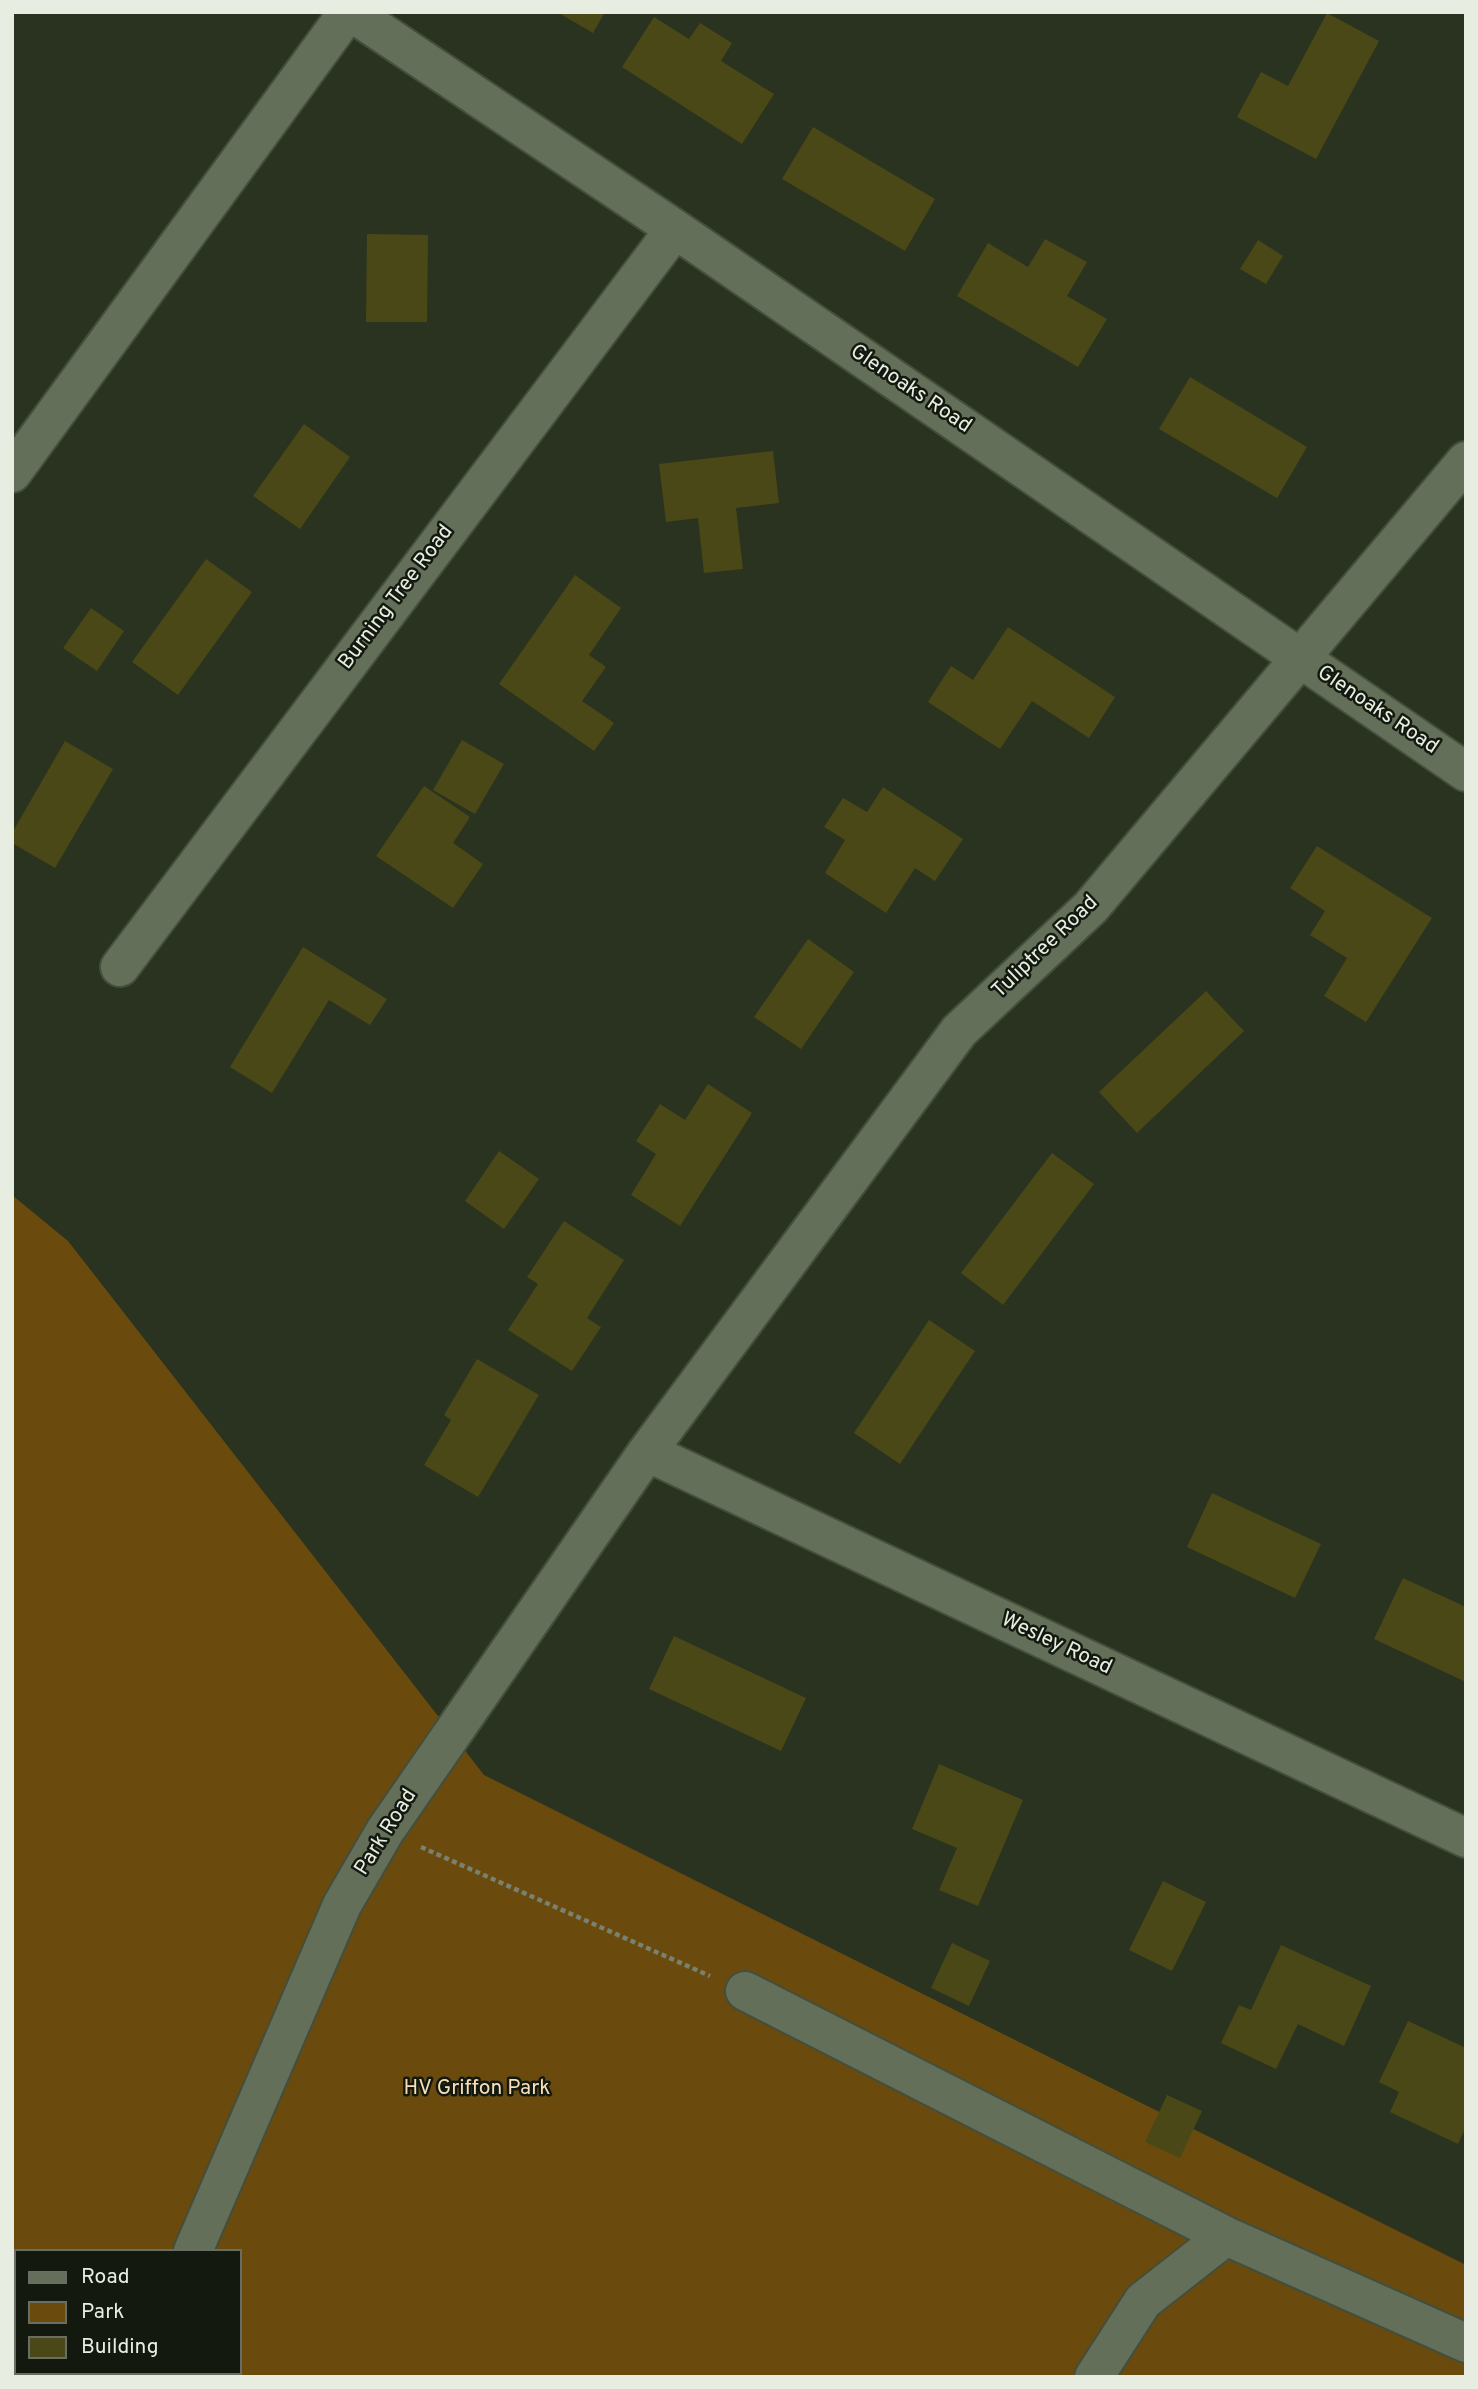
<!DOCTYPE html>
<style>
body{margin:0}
#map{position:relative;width:1478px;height:2389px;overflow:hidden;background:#29331f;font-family:Overpass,sans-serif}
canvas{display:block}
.frame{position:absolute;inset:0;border:14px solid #e7eee1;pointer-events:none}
.legend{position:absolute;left:14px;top:2249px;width:228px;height:126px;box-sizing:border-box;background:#141910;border:2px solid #686e64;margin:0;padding:9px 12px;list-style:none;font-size:21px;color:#e7eee1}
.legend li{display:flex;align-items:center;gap:14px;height:35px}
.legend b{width:35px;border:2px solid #686e64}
</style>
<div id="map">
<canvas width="1478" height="2389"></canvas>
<div class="frame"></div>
<ul class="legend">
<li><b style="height:9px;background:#636f58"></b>Road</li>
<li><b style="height:19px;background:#6a4b0d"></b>Park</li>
<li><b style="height:19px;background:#4b4817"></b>Building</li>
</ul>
</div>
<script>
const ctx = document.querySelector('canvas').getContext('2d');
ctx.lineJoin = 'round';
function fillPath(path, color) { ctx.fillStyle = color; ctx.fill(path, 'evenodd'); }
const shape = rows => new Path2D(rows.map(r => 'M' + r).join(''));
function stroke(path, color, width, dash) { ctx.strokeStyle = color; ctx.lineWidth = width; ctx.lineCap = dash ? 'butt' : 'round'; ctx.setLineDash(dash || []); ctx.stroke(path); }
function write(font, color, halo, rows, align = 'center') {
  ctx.font = font + ' Overpass,sans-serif'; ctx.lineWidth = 5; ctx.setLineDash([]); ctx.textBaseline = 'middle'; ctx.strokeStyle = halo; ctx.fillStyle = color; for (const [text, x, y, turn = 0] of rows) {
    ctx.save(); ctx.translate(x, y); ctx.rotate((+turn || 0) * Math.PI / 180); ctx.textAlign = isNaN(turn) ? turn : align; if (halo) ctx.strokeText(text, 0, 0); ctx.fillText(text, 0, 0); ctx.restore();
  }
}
fillPath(shape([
 [12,1195,68,1241,484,1775,1466,2265,1466,2377,12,2377],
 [16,2251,240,2251,240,2373,16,2373]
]), '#6a4b0d');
fillPath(shape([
 [557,12,605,12,593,33],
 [1327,13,1379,41,1316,159,1237,117,1261,72,1288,86],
 [654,17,689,39,700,23,732,43,721,61,774,94,742,144,622,67],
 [813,127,935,199,905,251,782,179],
 [367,234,428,235,427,322,366,322],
 [1045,239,1087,262,1067,296,1107,319,1078,367,957,296,988,243,1028,267],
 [1258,240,1283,256,1266,284,1240,269],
 [1190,377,1307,447,1277,498,1159,429],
 [304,424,350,457,300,529,253,496],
 [773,451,779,503,736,508,743,569,704,573,698,518,666,522,659,464],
 [206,559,252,592,178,695,132,662],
 [575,575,621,608,589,655,606,667,582,701,614,723,594,751,499,684],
 [91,608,124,631,97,671,63,648],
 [1008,627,1115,697,1089,738,1032,701,1000,749,928,702,951,666,973,680],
 [462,740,504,764,475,814,433,790],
 [65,741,113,769,55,868,12,843,12,833],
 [424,786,470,817,453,843,483,864,453,908,376,856],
 [883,787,963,839,935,881,915,868,886,913,825,873,845,840,824,827,843,798,867,812],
 [1317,846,1432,918,1366,1022,1324,996,1347,958,1310,935,1325,911,1290,888],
 [808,939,854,972,801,1049,754,1017],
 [303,947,387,999,370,1025,329,1000,272,1093,230,1067],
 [1206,991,1244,1031,1137,1133,1099,1092],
 [708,1084,752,1113,680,1226,631,1195,656,1154,636,1141,660,1104,685,1120],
 [499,1151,539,1179,504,1229,465,1201],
 [1052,1153,1094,1184,1003,1305,961,1273],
 [564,1221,624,1260,587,1318,601,1327,572,1371,508,1330,538,1284,527,1277],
 [929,1320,975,1351,900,1464,854,1433],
 [477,1359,539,1395,478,1497,424,1465,451,1420,444,1415],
 [1212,1493,1321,1544,1295,1598,1187,1547],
 [1403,1578,1466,1607,1466,1682,1374,1639],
 [674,1636,806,1698,781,1751,649,1689],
 [939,1764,1023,1800,978,1906,939,1890,957,1848,912,1829],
 [1163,1881,1206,1902,1172,1971,1129,1950],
 [952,1943,990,1961,969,2006,931,1988],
 [1281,1945,1371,1986,1344,2046,1298,2024,1276,2069,1221,2043,1239,2005,1251,2010],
 [1408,2021,1466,2048,1466,2127,1458,2144,1390,2112,1399,2092,1379,2082],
 [1167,2095,1202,2111,1180,2158,1145,2142]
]), '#4b4817');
const minor = shape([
 [351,12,675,229,1466,772],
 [12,473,348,12],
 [120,967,675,229],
 [647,1452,1466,1838],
 [745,1991,1226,2236,1466,2343],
 [193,2251,342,1905,385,1831,647,1452,959,1031,1091,907,1466,461],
 [139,2377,141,2373],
 [1094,2377,1143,2301,1226,2236]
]);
stroke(minor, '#444e3c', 42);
stroke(shape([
 [421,1847,710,1976]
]), '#798170', 4.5, [5, 3.5]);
stroke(minor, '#636f58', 38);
write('21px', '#e7eee1', '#141910', [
 ["Glenoaks Road",910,390,34],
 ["Burning Tree Road",397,598,-53],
 ["Glenoaks Road",1377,711,34],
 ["Tuliptree Road",1046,948,-44],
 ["Wesley Road",1056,1645,25],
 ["Park Road",387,1833,-58]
]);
write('21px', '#f7deb8', '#141910', [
 ["HV Griffon Park",477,2090]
]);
</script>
